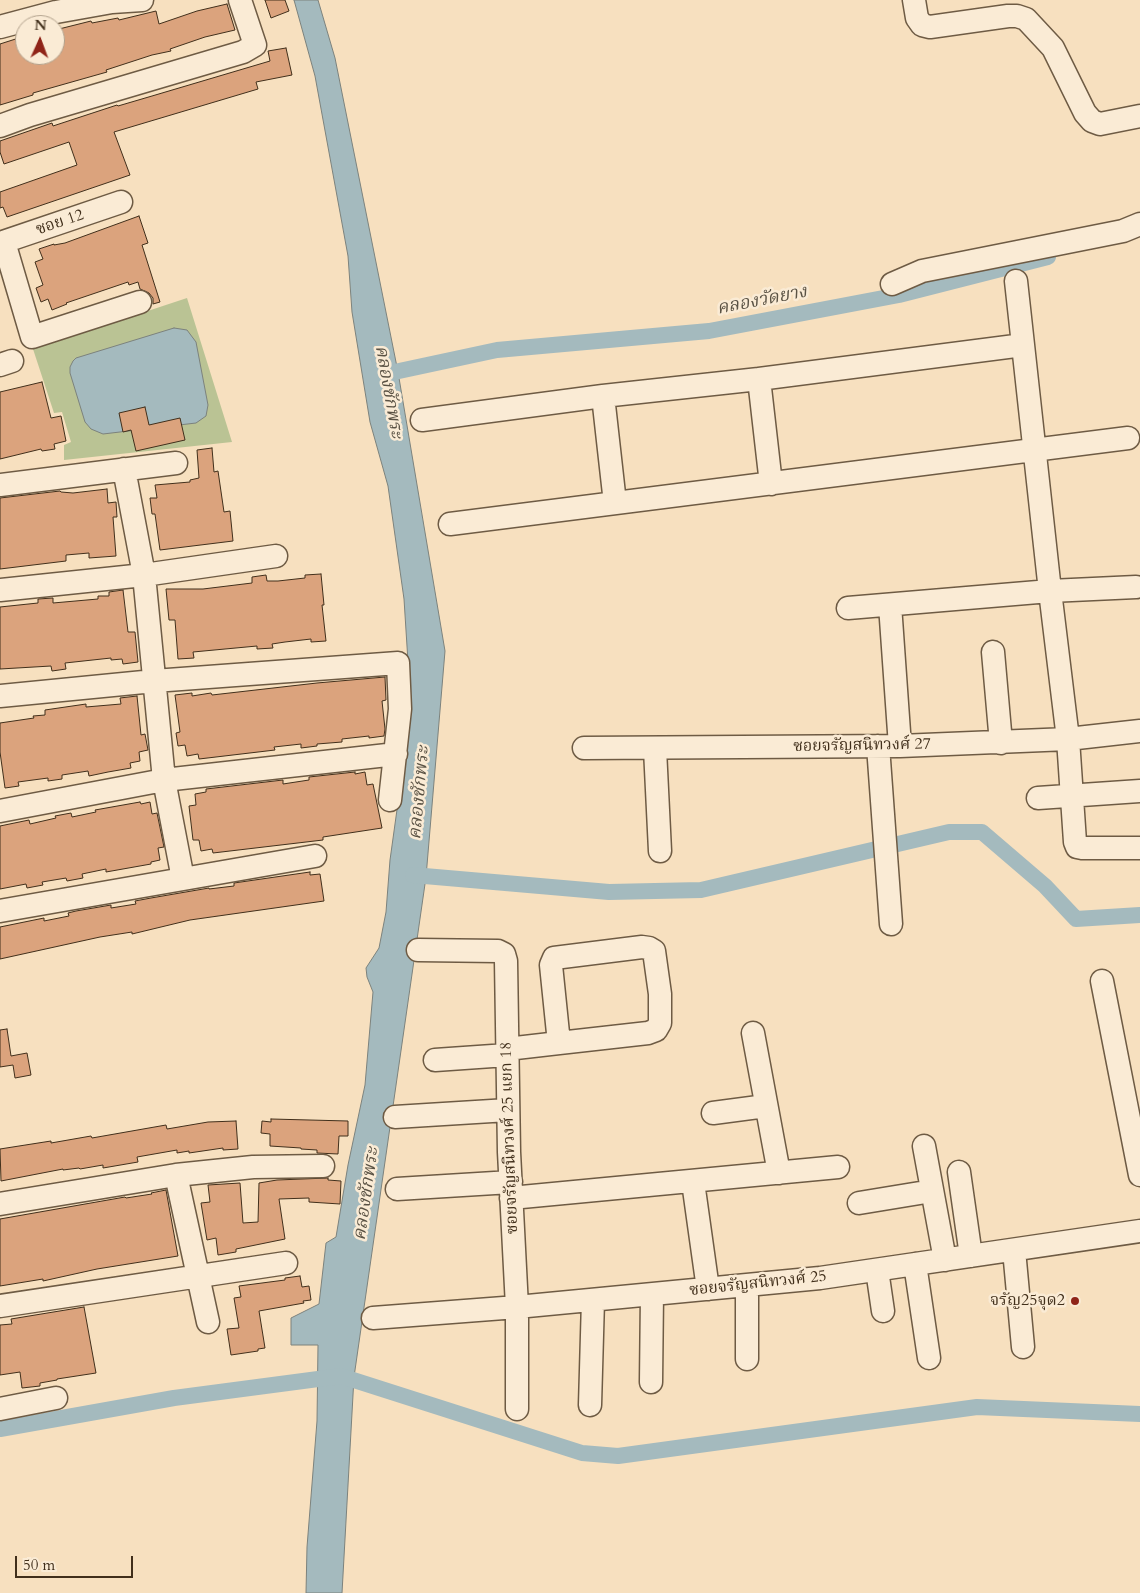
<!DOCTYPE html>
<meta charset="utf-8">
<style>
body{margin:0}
#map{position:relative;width:1140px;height:1593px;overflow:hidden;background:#f7e0bf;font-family:Cardo,serif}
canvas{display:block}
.north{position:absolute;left:15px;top:15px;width:50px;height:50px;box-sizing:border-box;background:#faebd5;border:1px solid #b0a08b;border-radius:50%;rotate:2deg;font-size:14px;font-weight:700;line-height:20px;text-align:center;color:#412f1b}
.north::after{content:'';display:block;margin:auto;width:18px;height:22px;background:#8f2418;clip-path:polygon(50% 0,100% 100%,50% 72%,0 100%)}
.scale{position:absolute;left:15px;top:1556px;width:118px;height:22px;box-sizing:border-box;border:2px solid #412f1b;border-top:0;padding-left:6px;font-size:15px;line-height:18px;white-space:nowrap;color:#412f1b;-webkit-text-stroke:4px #faebd5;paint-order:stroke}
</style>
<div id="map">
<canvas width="1140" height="1593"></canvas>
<div class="north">N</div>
<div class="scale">50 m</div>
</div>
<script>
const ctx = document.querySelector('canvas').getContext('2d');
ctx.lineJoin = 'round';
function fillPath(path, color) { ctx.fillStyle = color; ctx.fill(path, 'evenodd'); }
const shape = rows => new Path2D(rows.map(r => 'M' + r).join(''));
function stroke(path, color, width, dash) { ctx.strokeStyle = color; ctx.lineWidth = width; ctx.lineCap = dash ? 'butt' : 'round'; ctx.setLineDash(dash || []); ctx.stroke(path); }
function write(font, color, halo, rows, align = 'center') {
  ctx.font = font + ' Cardo,"Noto Serif Thai",serif'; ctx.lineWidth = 5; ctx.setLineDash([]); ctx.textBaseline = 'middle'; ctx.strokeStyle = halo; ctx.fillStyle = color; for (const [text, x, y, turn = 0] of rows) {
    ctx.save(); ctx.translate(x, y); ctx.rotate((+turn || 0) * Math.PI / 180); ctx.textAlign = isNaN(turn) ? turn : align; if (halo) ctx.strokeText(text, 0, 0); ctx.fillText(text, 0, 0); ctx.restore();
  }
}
fillPath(shape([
 [187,298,232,442,64,460,64,445,71,442,62,412,54,413,33,349]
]), '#bac394');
const water = shape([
 [294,0,318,0,335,58,398,372,445,651,426,877,354,1377,342,1593,306,1593,307,1547,317,1421,318,1345,291,1345,291,1318,319,1304,326,1243,336,1237,348,1165,365,1085,373,992,367,977,366,968,379,948,386,912,390,860,411,709,404,599,388,486,370,422,352,312,348,256,315,76,294,0],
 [174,328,187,330,196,342,208,405,206,416,196,423,103,434,91,429,85,422,70,373,70,367,73,361,76,358,174,328]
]);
fillPath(water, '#a4babe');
stroke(water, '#7c827d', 1);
stroke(shape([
 [385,374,497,350,709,331,899,295,1048,257],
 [413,875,609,892,701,890,949,832,982,832,1045,886,1076,919,1140,915],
 [0,1429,174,1398,341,1376,582,1453,618,1456,977,1407,1140,1414]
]), '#a4babe', 16);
const building = shape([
 [265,0,285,0,289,11,271,18,265,0],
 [227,4,235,30,205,37,170,49,171,51,152,55,106,70,107,72,33,93,33,95,0,105,0,44,25,36,25,55,55,55,55,30,91,21,92,23,118,18,119,20,156,11,159,24,197,11,227,4],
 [286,48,292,75,256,82,258,89,114,132,130,175,7,217,3,207,0,208,0,192,77,165,69,142,4,164,0,152,0,141,52,123,53,126,117,105,118,106,152,96,270,61,268,51,286,48],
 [139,216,148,243,142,245,160,302,153,304,153,298,149,293,140,289,138,282,129,285,128,282,66,303,67,304,52,310,48,299,41,302,36,288,43,285,35,262,43,259,39,249,54,244,54,245,65,243,139,216],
 [42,382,51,418,61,416,66,441,54,444,55,449,42,451,41,449,0,459,0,392,42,382],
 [145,407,149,425,180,418,185,440,136,451,131,430,123,432,119,413,145,407],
 [212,448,214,472,218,471,224,512,230,511,233,541,160,550,155,514,152,514,150,498,157,498,155,485,190,482,190,480,199,478,197,450,212,448],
 [107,489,108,503,116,502,117,517,113,517,116,556,89,558,89,553,66,555,66,561,0,569,0,498,60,491,61,492,73,493,107,489],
 [321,574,324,605,322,605,326,641,311,642,311,639,285,642,272,644,273,648,257,649,257,646,193,652,194,658,178,659,175,620,169,620,166,589,203,589,252,583,252,577,266,575,267,581,278,581,305,578,305,575,321,574],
 [123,590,128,632,135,632,138,662,123,664,122,659,111,660,111,658,65,663,66,669,52,671,51,666,0,669,0,607,38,603,38,599,53,598,53,603,98,599,98,596,109,596,109,592,123,590],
 [385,677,386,700,382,701,385,729,384,736,369,738,369,736,342,739,342,742,317,744,317,746,301,748,301,744,274,747,275,750,199,759,198,754,187,756,185,745,178,746,176,733,180,732,175,695,192,693,192,696,211,693,212,695,317,683,385,677],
 [137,696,141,735,145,734,148,750,139,752,140,761,130,763,131,768,108,772,89,776,88,771,62,775,62,779,48,781,48,778,18,782,19,786,5,788,0,752,0,723,34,718,33,716,45,715,45,710,86,704,86,707,121,704,120,698,137,696],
 [355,772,355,774,365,772,367,785,373,784,382,828,323,837,323,840,213,853,212,849,201,851,199,840,193,840,189,806,196,805,195,794,206,792,206,789,283,780,283,784,309,780,309,777,355,772],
 [140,802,141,804,150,802,152,814,157,813,164,847,158,848,160,860,151,862,151,864,106,872,106,869,82,874,83,878,67,881,66,878,42,882,43,885,27,888,26,884,0,889,0,826,29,820,30,824,56,818,55,816,71,813,72,817,96,812,95,810,140,802],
 [310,872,310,875,320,874,324,901,190,920,132,934,132,932,100,937,0,959,0,927,44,918,44,921,69,916,68,913,76,911,111,905,111,908,136,904,135,901,151,898,209,888,209,889,234,886,234,883,310,872],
 [7,1029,11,1056,27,1053,31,1075,15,1078,13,1065,0,1067,0,1030,7,1029],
 [271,1119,348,1121,348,1136,339,1136,338,1154,317,1153,317,1150,301,1149,301,1148,270,1146,270,1134,261,1133,262,1121,271,1122,271,1119],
 [236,1121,238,1149,223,1150,223,1148,189,1153,189,1151,177,1153,177,1150,137,1157,138,1162,103,1168,103,1165,80,1169,79,1168,63,1170,63,1169,1,1181,0,1149,51,1141,51,1143,91,1136,92,1138,166,1125,167,1129,208,1122,236,1121],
 [328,1178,328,1180,341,1181,340,1204,309,1202,309,1198,279,1199,285,1239,236,1249,236,1252,218,1255,216,1238,207,1240,201,1203,210,1202,208,1185,240,1183,243,1223,258,1222,259,1183,277,1180,328,1178],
 [166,1190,178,1256,97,1269,43,1281,43,1279,0,1286,0,1219,125,1197,126,1198,152,1194,151,1193,166,1190],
 [300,1276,302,1287,309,1286,311,1300,303,1301,304,1303,259,1311,265,1348,258,1349,258,1351,231,1355,227,1329,239,1328,234,1298,241,1297,239,1286,285,1280,285,1278,300,1276],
 [84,1307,96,1373,57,1379,57,1380,40,1383,40,1386,22,1388,20,1372,0,1375,0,1325,12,1324,11,1319,84,1307]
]);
fillPath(building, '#dba37d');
stroke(building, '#412f1b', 1);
const minor = shape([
 [914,0,917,18,922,25,930,27,1008,16,1017,16,1026,19,1053,48,1085,113,1092,121,1100,124,1140,116],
 [0,27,56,12,112,2,142,0],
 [0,126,30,115,243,52,255,45,240,0],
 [4,242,32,337,140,302],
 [0,243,121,202],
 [1016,281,1050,591,1068,739,1075,842,1077,847,1082,848,1140,848],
 [892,284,922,271,1123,231,1140,224],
 [0,365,12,361],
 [759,379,771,484],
 [603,396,615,503],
 [422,420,603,396,759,379,1023,345],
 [124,469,144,575,164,780,183,879],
 [0,485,176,463],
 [450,524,1128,438],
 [0,590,144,575,276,556],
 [890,605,900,746],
 [848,608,1050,591,1136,587],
 [993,652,1001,743],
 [0,696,154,681,398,663,400,709,390,800],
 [878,746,891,924],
 [584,748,900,746,1068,739,1140,731],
 [655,749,660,851],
 [1038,798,1140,791],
 [0,811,164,780,396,754],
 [0,911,315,856],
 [418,950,498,951,504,954,506,961,509,1152,517,1307,517,1409],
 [1102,981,1140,1175],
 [753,1033,779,1173],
 [507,1049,559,1043,648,1033,656,1030,660,1023,660,994,654,951,649,948,642,947,554,958,551,965,559,1043],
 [435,1060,507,1055],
 [713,1113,766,1106],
 [395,1117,508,1110],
 [924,1146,945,1260],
 [959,1172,971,1256],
 [176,1175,208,1322],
 [693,1182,708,1289],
 [397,1189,511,1182],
 [511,1198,838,1167],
 [859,1203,932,1191],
 [0,1204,176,1175,253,1167,323,1166],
 [1014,1250,1023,1347],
 [915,1264,929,1358],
 [877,1270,883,1311],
 [0,1306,286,1263],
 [373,1318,517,1307,820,1278,1140,1231],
 [747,1359,747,1285],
 [651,1382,652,1294],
 [590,1405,593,1300],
 [0,1409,56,1398]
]);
stroke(minor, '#6e5b44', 25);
stroke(minor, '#faebd5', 22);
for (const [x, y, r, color] of [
 [1075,1301,5,"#8f2418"]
]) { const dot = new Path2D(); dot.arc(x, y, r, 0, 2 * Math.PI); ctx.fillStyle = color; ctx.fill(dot); stroke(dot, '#faebd5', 2); }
write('16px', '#412f1b', '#faebd5', [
 ["ซอย 12",60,223,-19],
 ["ซอยจรัญสนิทวงศ์ 27",862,746,-1],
 ["ซอยจรัญสนิทวงศ์ 25 แยก 18",510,1138,-92],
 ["ซอยจรัญสนิทวงศ์ 25",758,1284,-6]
]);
write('16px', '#412f1b', '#faebd5', [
 ["จรัญ25จุด2",1065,1301]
], 'right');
write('italic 18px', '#5a5244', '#faebd5', [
 ["คลองวัดยาง",762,301,-11],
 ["คลองชักพระ",388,392,80],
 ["คลองชักพระ",420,793,-85],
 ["คลองชักพระ",367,1194,-82]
]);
</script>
